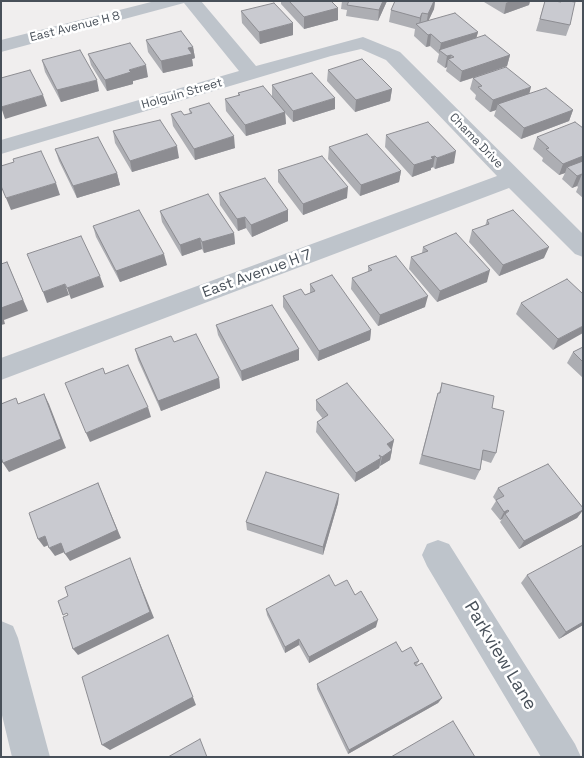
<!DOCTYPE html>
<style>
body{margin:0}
#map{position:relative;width:584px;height:758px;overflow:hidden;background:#f0eeee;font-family:"Space Grotesk",sans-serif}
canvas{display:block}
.frame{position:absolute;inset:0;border:2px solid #485059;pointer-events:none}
</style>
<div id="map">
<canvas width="584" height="758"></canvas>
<div class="frame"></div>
</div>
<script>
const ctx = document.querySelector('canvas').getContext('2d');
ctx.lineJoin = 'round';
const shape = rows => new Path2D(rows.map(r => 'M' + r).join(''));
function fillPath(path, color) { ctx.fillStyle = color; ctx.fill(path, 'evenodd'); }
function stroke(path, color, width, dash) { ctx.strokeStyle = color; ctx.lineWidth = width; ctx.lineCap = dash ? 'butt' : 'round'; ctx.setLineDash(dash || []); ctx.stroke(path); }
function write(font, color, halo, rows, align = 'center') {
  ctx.font = font + ' "Space Grotesk",sans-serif'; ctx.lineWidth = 5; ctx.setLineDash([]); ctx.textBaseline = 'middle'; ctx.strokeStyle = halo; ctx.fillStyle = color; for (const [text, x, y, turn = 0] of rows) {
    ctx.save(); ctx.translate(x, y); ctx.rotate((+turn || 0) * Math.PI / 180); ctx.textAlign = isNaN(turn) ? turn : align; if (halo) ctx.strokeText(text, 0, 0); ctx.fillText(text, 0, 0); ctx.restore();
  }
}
fillPath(shape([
 [155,1,201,1,256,66,363,37,400,52,583,234,583,257,575,254,509,188,1,380,1,358,497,176,386,60,361,49,331,56,1,154,1,140,239,71,184,3,1,52,1,40,155,1],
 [438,540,449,544,575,744,581,757,541,757,427,566,422,555,427,544,438,540],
 [1,621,13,626,18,638,50,757,12,757,1,711,1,621]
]), '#bec4cb');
fillPath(shape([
 [281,1,331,1,338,8,338,20,304,29,281,4],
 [342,1,387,1,378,21,346,16,347,10,341,9],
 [395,1,435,1,434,9,428,21,478,32,476,38,510,55,507,66,494,71,529,93,573,110,569,121,521,139,494,116,496,110,490,112,475,99,476,95,470,89,473,78,460,82,446,71,447,67,445,68,437,62,439,54,430,46,426,47,414,36,415,29,389,22,391,10],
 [530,1,529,5,504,14,484,2],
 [545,1,570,25,566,36,536,31],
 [241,11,293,35,260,44,242,23],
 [146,40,193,47,195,58,192,59,193,66,163,73,148,52],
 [88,54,148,77,133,81,133,84,107,91,91,65],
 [42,60,99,91,61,102,45,72],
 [328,70,392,89,390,101,355,112,327,81],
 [272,85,335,109,293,122,285,113,286,124,246,136,226,111,225,99,238,96,238,93,272,96],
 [189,109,235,148,195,160,173,126,171,114,184,115,190,114],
 [583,128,583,198,576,192,578,187,577,186,572,188,562,179,565,173,559,175,542,161,543,158,533,149,537,137],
 [113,131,179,158,132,172,115,143],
 [386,135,454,163,435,169,433,167,431,168,431,170,412,177,385,147],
 [329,147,401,171,399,182,360,196,328,159],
 [55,149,117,173,120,185,77,198,59,161],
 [278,170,347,198,303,215,278,182],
 [219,193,288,210,288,221,252,237,246,228,238,231,220,205],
 [160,211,234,233,235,244,204,253,202,249,182,256,162,222],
 [487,220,544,258,499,276,469,242,472,230,485,226],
 [93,226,167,265,120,282,96,237],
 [423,247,487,282,437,302,409,269,411,257,422,253],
 [368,266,425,307,378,326,351,289,352,278,368,272],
 [310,284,371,330,370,340,318,361,283,307,283,296,305,295,310,293],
 [583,294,553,350,516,314,521,303],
 [216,325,299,360,242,381,218,335],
 [174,342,219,378,220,388,161,411,138,360,135,349],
 [583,347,583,378,567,363,573,352],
 [442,383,492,408,496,453,491,463,482,460,480,470,475,480,419,464,435,403,438,393,439,393],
 [316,400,394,440,391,450,392,450,390,460,380,466,379,468,355,482,316,432,317,422,323,419,316,410],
 [498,488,583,508,583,510,577,518,519,549,500,522,502,519,500,520,491,509,496,501,493,497],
 [339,494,338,503,323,555,247,530,246,522],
 [527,575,583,625,559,639,521,583],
 [335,586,376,627,309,663,299,645,285,653,267,615,266,609],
 [402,652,419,661,416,666,442,698,438,703,348,754,317,689,317,684]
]), '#adaeb3');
fillPath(shape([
 [383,1,387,1,378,21,379,10],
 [434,1,435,1,434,9,426,26,428,14],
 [510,1,530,1,529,5,504,14,506,3],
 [338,8,338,20,304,29,304,17],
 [422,13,420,25,419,27,420,18],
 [293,23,293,35,260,44,259,32],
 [478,32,475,43,439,50,439,54,441,43],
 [431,34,430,46,426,47,428,35],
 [193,47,195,58,192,59,193,66,163,73,161,61,188,48],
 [451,55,450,61,448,59,447,67,445,68,447,56],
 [510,55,507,66,460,82,462,71],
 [146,65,148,77,133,81,133,84,107,91,105,80,129,70],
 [97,80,99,91,61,102,57,90],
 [531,87,528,99,498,104,496,110,490,112,493,100],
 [392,89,390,101,355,112,356,100],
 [43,95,47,106,5,119,1,107],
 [335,98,335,109,293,122,293,111],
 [573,110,569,121,521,139,524,128],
 [285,112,286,124,246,136,245,125],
 [234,136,235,148,195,160,194,149],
 [177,146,179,158,132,172,130,161],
 [456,151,454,163,435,169,437,158],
 [435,156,433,167,431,168,431,170,412,177,414,165,431,157],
 [583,156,583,166,567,167,565,173,559,175,563,164],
 [401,171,399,182,360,196,361,185],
 [117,173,120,185,77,198,73,186],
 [582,174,577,186,572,188,577,176],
 [56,183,60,195,11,210,6,198],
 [348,187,347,198,303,215,303,204],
 [288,210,288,221,252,237,251,225],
 [245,217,246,228,238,231,237,219],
 [234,233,235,244,204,253,202,242],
 [200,238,202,249,182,256,180,245],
 [549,247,544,258,499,276,503,265],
 [164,254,167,265,120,282,116,271],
 [7,262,28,311,4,320,5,324,1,325,1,308],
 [490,270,487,282,437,302,440,291],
 [100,276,104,287,71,299,67,288],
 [65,284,69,295,47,303,43,292],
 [428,296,425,307,378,326,380,315],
 [583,326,583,333,553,350,558,339],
 [371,330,370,340,318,361,319,351],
 [299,349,299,360,242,381,241,371],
 [219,378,220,388,161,411,158,401],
 [44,394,49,404,66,448,9,472,3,463],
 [148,407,151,417,90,442,86,433],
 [394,440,392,449,385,454,387,444],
 [392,450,390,460,380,466,382,457],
 [381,458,379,468,355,482,356,473],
 [98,483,121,538,70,561,65,554],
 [339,494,338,503,323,555,323,547],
 [508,510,505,515,505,514,502,519,500,520,504,512],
 [583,510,577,518,519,549,524,541],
 [45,536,51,544,44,547,38,539],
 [61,543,67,551,55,556,49,548],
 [130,558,133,566,154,618,78,655,73,649],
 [378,620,376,627,309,663,309,657],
 [583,622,583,625,559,639,566,632],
 [168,635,172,644,196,705,110,750,102,745],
 [299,639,299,645,285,653,285,647],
 [442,698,438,703,348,754,349,750]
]), '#8d8d92');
const building = shape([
 [289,1,331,1,338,8,304,17,289,1],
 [349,1,383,1,379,10,347,5,349,1],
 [395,1,434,1,428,14,422,13,420,18,391,10,395,1],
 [545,1,554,1,561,2,562,1,568,1,575,2,570,25,540,19,545,1],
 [274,3,293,23,259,32,241,11,274,3],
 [455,13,478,32,441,43,431,34,428,35,416,24,455,13],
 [181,31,193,47,188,48,192,54,161,61,146,40,181,31],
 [485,35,510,55,462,71,448,59,454,57,451,55,447,56,439,50,485,35],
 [130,43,146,65,129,70,131,72,105,80,88,54,130,43],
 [80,50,97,80,57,90,42,60,80,50],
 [362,59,392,89,356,100,328,70,362,59],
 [506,67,531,87,493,100,478,87,482,86,473,78,506,67],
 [30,70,43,95,1,107,1,78,30,70],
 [312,73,335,98,293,111,272,85,312,73],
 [263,86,285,112,245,125,225,99,240,95,238,93,263,86],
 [546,88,573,110,524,128,498,104,546,88],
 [209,103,234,136,194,149,171,114,181,111,184,115,192,113,189,109,209,103],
 [160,120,177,146,130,161,113,131,160,120],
 [428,122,456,151,437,158,435,156,431,157,433,159,414,165,386,135,428,122],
 [575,122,583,128,583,156,563,164,546,149,549,148,537,137,575,122],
 [367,134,401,171,361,185,329,147,367,134],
 [98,137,117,173,73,186,55,149,98,137],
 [41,151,56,183,6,198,1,186,1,166,14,162,13,159,41,151],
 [322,156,348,187,303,204,278,170,322,156],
 [583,161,583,175,582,174,577,176,567,167,583,161],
 [265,178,288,210,251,225,245,217,237,219,219,193,265,178],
 [208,194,234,233,202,242,200,238,180,245,160,211,208,194],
 [139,210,164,254,116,271,93,226,139,210],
 [513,210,549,247,503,265,472,230,489,224,487,220,513,210],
 [456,233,490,270,440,291,411,257,428,251,423,247,456,233],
 [81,236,100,276,67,288,65,284,43,292,27,254,81,236],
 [396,256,428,296,380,315,352,278,372,270,368,266,396,256],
 [7,262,23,300,1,308,1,264,7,262],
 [332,275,371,330,319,351,283,296,301,289,305,295,315,291,310,284,332,275],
 [567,279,583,294,583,326,558,339,521,303,567,279],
 [272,305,299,349,241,371,216,325,272,305],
 [196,334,219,378,158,401,135,349,171,336,174,342,196,334],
 [583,347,583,362,573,352,583,347],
 [128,365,148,407,86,433,65,383,103,368,105,374,128,365],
 [347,383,394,440,387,444,392,450,382,457,379,455,381,458,356,473,317,422,328,415,316,400,347,383],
 [442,383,494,396,492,408,504,411,496,453,483,450,480,470,422,455,438,393,440,393,442,383],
 [44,394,61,439,3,463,1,457,1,404,16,398,18,404,44,394],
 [548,464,583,508,583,510,524,541,505,514,509,511,508,510,504,512,496,500,504,496,498,488,548,464],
 [266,472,339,494,323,547,246,522,266,472],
 [98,483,117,530,65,554,61,543,49,548,45,536,38,539,29,513,98,483],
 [583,545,583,622,566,632,527,575,583,545],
 [130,558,150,612,73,649,63,617,68,615,67,613,63,615,58,601,68,596,65,587,130,558],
 [329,575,335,586,347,580,355,595,361,591,378,620,309,657,299,639,285,647,266,609,329,575],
 [168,635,193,697,102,745,82,677,168,635],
 [396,642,402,652,411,647,419,661,414,663,416,666,422,663,442,698,349,750,317,684,396,642],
 [453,721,475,757,391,757,453,721],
 [200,739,207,757,168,757,200,739]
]);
fillPath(building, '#c9cad0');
stroke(building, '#8d8d92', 1);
write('12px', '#485059', '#fff', [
 ["East Avenue H 8",75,27,-14],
 ["Holguin Street",182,94,-16],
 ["Chama Drive",476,141,46]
]);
write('15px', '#485059', '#fff', [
 ["East Avenue H 7",257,274,-20]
]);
write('18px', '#485059', '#fff', [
 ["Parkview Lane",500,656,59]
]);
</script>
